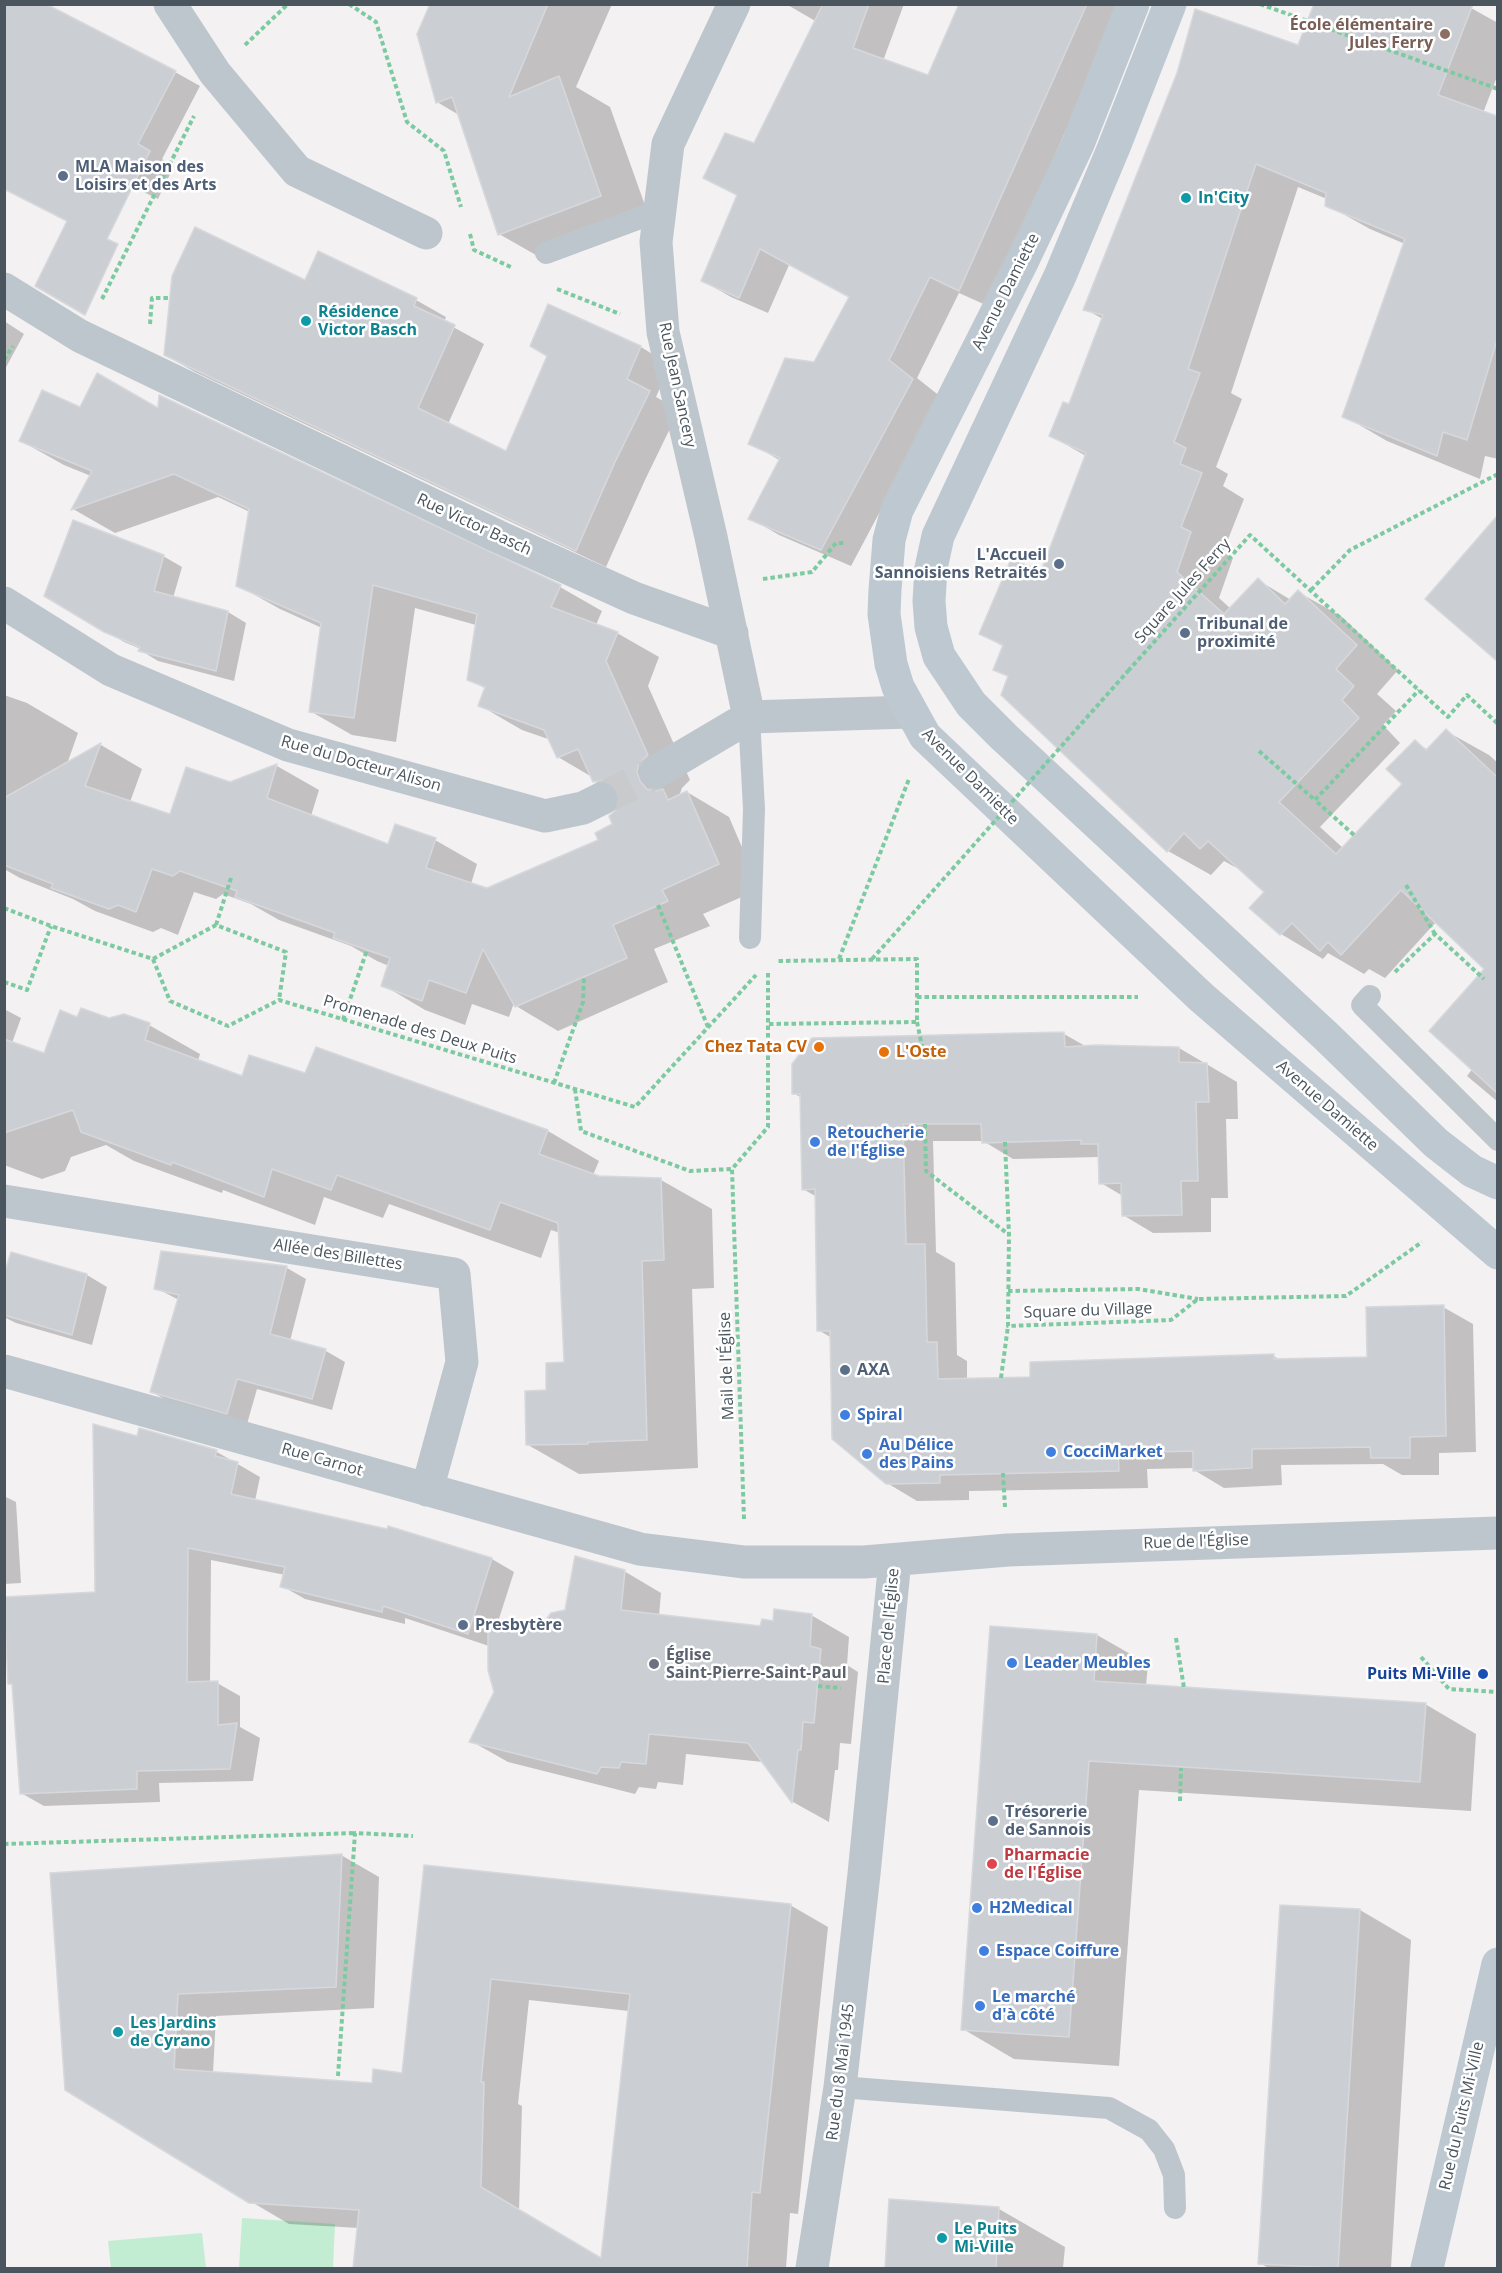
<!DOCTYPE html>
<meta charset="utf-8">
<style>
body{margin:0}
#map{position:relative;width:1502px;height:2273px;overflow:hidden;background:#f3f1f1;font-family:"Open Sans",sans-serif}
canvas{display:block}
.frame{position:absolute;inset:0;border:6px solid #4a555e;pointer-events:none}
</style>
<div id="map">
<canvas width="1502" height="2273"></canvas>
<div class="frame"></div>
</div>
<script>
const ctx = document.querySelector('canvas').getContext('2d');
ctx.lineJoin = 'round';
function fillPath(path, color) { ctx.fillStyle = color; ctx.fill(path, 'evenodd'); }
const shape = rows => new Path2D(rows.map(r => 'M' + r).join(''));
function stroke(path, color, width, dash) { ctx.strokeStyle = color; ctx.lineWidth = width; ctx.lineCap = dash ? 'butt' : 'round'; ctx.setLineDash(dash || []); ctx.stroke(path); }
function write(font, color, halo, rows, align = 'center') {
  ctx.font = font + ' "Open Sans",sans-serif'; ctx.lineWidth = 5; ctx.setLineDash([]); ctx.textBaseline = 'middle'; ctx.strokeStyle = halo; ctx.fillStyle = color; for (const [text, x, y, turn = 0] of rows) {
    ctx.save(); ctx.translate(x, y); ctx.rotate((+turn || 0) * Math.PI / 180); ctx.textAlign = isNaN(turn) ? turn : align; if (halo) ctx.strokeText(text, 0, 0); ctx.fillText(text, 0, 0); ctx.restore();
  }
}
fillPath(shape([
 [242,2218,335,2224,333,2268,239,2268],
 [202,2233,206,2268,111,2268,108,2241]
]), '#c3edd3');
fillPath(shape([
 [432,4,612,4,576,87,610,107,652,225,550,263,499,234,459,115,437,102],
 [786,4,904,4,883,61,928,77,960,4,1122,4,988,306,959,293,917,378,941,397,851,566,779,535,750,518,781,461,750,443,815,364,850,297,789,265,768,313,731,297,703,281,739,196,705,177,755,145,817,22],
 [1471,8,1498,23,1498,74,1483,113,1498,118,1498,459,1485,456,1480,479,1387,441,1344,416,1405,244,1370,229,1327,205,1327,199,1298,187,1231,393,1242,399,1216,467,1228,474,1223,486,1244,499,1223,552,1233,558,1219,598,1231,609,1258,580,1291,600,1298,592,1341,616,1398,670,1377,694,1396,711,1383,725,1400,743,1320,827,1343,848,1404,784,1415,742,1428,750,1446,731,1489,755,1498,763,1498,1102,1467,1076,1473,1068,1486,969,1436,922,1385,978,1369,969,1364,974,1328,953,1323,959,1281,934,1251,908,1266,892,1244,872,1224,861,1211,875,1168,851,1043,732,1009,677,994,669,1004,647,981,634,1042,573,1086,456,1051,436,1070,406,1103,319,1085,309,1299,47],
 [175,72,200,86,162,159,174,166,158,199,108,175],
 [306,282,416,300,446,317,444,322,484,344,448,424,506,453,549,355,549,306,641,347,670,365,656,397,679,410,645,480,606,567,195,372,165,355],
 [4,321,24,334,4,371],
 [81,408,159,410,560,587,602,611,596,625,617,633,659,657,648,686,690,780,682,788,679,796,687,792,729,817,760,889,703,914,710,926,654,949,668,982,558,1031,516,1006,514,1003,509,1017,472,1004,465,1025,425,1010,383,985,389,966,377,961,351,946,279,920,251,904,223,894,216,899,194,892,178,935,161,928,153,932,95,911,73,899,20,878,4,869,4,695,27,703,78,733,67,764,101,745,142,769,130,802,171,816,230,783,277,766,319,790,311,816,389,846,435,840,477,864,471,884,487,890,600,841,614,825,621,800,620,796,594,781,592,777,558,757,551,740,522,730,479,705,486,689,469,679,476,625,415,608,396,742,352,735,310,711,322,628,280,609,237,585,250,512,218,497,115,533,73,509,91,476,64,465,21,441],
 [1498,518,1498,659,1427,599],
 [163,556,182,567,173,598,228,612,246,623,234,681,158,661,140,650,141,649,124,642,46,596],
 [4,1009,21,1018,12,1043,45,1055,78,1019,149,1025,200,1054,198,1061,242,1078,306,1075,317,1049,548,1131,599,1161,593,1175,598,1177,661,1180,712,1209,714,1288,692,1289,698,1468,579,1474,528,1445,548,1391,566,1364,560,1233,551,1230,541,1258,389,1204,383,1218,324,1197,315,1225,223,1190,222,1193,134,1161,106,1145,71,1157,65,1171,42,1179,4,1165],
 [1064,1034,1087,1047,1179,1048,1237,1082,1238,1119,1226,1119,1228,1198,1211,1198,1211,1232,1153,1233,1123,1215,1123,1196,1101,1183,1100,1157,1013,1159,983,1141,933,1141,936,1252,955,1263,957,1355,967,1361,967,1380,1032,1379,1273,1356,1281,1360,1369,1359,1443,1307,1473,1324,1476,1452,1439,1453,1439,1475,1402,1475,1383,1464,1281,1465,1282,1485,1224,1488,1194,1470,1194,1468,1147,1469,1148,1488,969,1491,969,1500,917,1501,887,1483,832,1338,818,1330,817,1197,803,1189,802,1098,793,1093],
 [162,1253,287,1268,306,1279,290,1341,326,1351,345,1362,332,1410,257,1389,247,1424,171,1403,152,1392,179,1300,156,1288],
 [12,1254,87,1275,107,1287,92,1345,16,1323,4,1317,4,1280],
 [140,1430,217,1452,260,1477,255,1501,389,1531,389,1528,492,1559,514,1572,496,1628,539,1630,624,1571,661,1593,659,1616,761,1628,811,1615,849,1637,847,1665,858,1672,851,1744,840,1743,838,1770,835,1770,829,1822,793,1802,763,1762,686,1754,683,1785,658,1782,656,1789,639,1787,635,1794,508,1762,471,1741,496,1693,489,1646,405,1618,405,1624,305,1599,282,1586,285,1575,211,1560,210,1683,217,1683,240,1696,240,1727,260,1738,253,1781,159,1783,160,1802,44,1806,21,1793,14,1685,9,1683,97,1594],
 [4,1496,16,1502,21,1583,4,1584],
 [1097,1635,1148,1664,1146,1686,1425,1704,1476,1734,1471,1811,1139,1790,1119,2066,1014,2059,963,2029],
 [341,1855,379,1877,374,2008,216,2016,213,2073,373,2084,404,2075,426,1867,790,1905,828,1927,798,2214,790,2213,786,2268,367,2268,355,2262,359,2228,289,2224,250,2201,51,1875],
 [529,2000,629,2011,603,2260,519,2211,522,2106,518,2104],
 [1360,1910,1411,1940,1391,2268,1269,2268,1259,2263],
 [891,2201,999,2209,1065,2247,1063,2268,886,2268]
]), '#0003');
const building = shape([
 [4,4,46,4,176,71,138,144,150,151,107,239,118,244,85,315,35,286,67,221,4,189,4,4],
 [430,4,548,4,509,97,559,76,601,196,498,235,452,97,436,103,417,34,430,4],
 [823,4,869,4,853,48,928,75,959,4,1087,4,959,291,930,277,889,360,913,379,821,550,748,519,780,458,748,444,785,358,814,362,849,297,760,249,739,298,701,281,737,195,703,178,725,133,754,143,823,4],
 [1314,4,1473,4,1438,95,1497,116,1497,340,1467,440,1443,432,1437,456,1342,417,1405,239,1325,206,1326,193,1256,164,1188,369,1200,373,1174,442,1186,448,1180,464,1202,473,1181,527,1191,532,1177,572,1224,614,1258,578,1285,604,1298,590,1357,645,1336,669,1354,686,1342,700,1359,718,1279,802,1336,854,1402,784,1386,769,1415,740,1426,750,1446,729,1497,777,1497,1093,1429,1031,1484,969,1401,890,1341,955,1328,942,1320,951,1292,923,1280,935,1249,908,1264,892,1208,841,1200,849,1184,833,1167,852,1001,695,1008,676,993,670,1003,645,979,634,1011,559,1041,571,1086,453,1049,436,1063,402,1069,404,1103,315,1083,310,1177,73,1195,9,1298,45,1314,4],
 [195,227,305,280,318,251,417,298,414,306,455,325,418,408,506,451,547,356,530,346,548,304,641,346,627,379,650,391,615,462,576,551,164,355,172,276,195,227],
 [97,373,158,408,159,395,561,585,551,607,618,632,606,661,648,755,639,763,637,772,640,781,647,789,656,791,663,789,668,800,687,791,719,864,662,890,668,901,613,925,627,958,515,1007,483,949,466,993,429,980,422,1001,381,986,390,958,333,938,335,933,235,897,237,891,180,871,173,876,152,869,136,912,118,905,109,909,51,888,53,884,4,865,4,798,101,743,85,786,170,814,186,767,230,782,277,764,267,798,388,844,395,824,436,838,426,868,487,888,598,840,595,833,612,824,609,816,616,810,620,801,618,791,612,784,603,780,593,782,578,749,557,758,544,730,478,706,485,687,467,680,477,614,373,585,354,718,309,712,321,623,236,586,249,509,174,474,71,510,92,471,19,441,42,390,80,407,97,373],
 [1497,516,1497,661,1425,599,1497,516],
 [73,520,164,555,154,591,228,611,216,671,138,651,140,647,104,632,44,596,73,520],
 [81,1008,109,1018,124,1014,150,1023,145,1040,242,1076,249,1055,305,1073,316,1047,548,1130,539,1154,599,1176,661,1178,664,1260,642,1261,647,1440,588,1442,588,1444,526,1445,525,1391,546,1390,546,1363,564,1362,558,1223,500,1202,490,1230,337,1175,331,1190,272,1169,264,1197,172,1162,171,1165,81,1132,73,1110,4,1133,4,1039,44,1053,60,1010,77,1017,81,1008],
 [1064,1032,1065,1047,1096,1045,1179,1047,1179,1062,1207,1063,1209,1102,1196,1102,1198,1181,1181,1181,1182,1215,1122,1216,1121,1183,1099,1184,1098,1144,1081,1144,1081,1140,982,1143,981,1124,903,1124,906,1244,925,1244,927,1342,937,1342,938,1379,1030,1377,1030,1362,1274,1354,1274,1359,1367,1357,1366,1307,1444,1305,1446,1436,1410,1437,1410,1458,1371,1458,1370,1447,1252,1449,1252,1468,1193,1471,1193,1451,1118,1453,1119,1471,940,1475,940,1483,886,1484,832,1439,830,1331,817,1331,815,1189,802,1190,800,1094,792,1094,792,1064,812,1038,1064,1032],
 [161,1251,287,1266,270,1334,326,1349,312,1399,237,1379,227,1414,150,1392,179,1295,154,1289,161,1251],
 [11,1252,87,1274,72,1335,4,1315,4,1275,11,1252],
 [93,1424,137,1436,139,1428,217,1450,215,1456,238,1462,231,1494,387,1529,388,1526,492,1558,468,1634,383,1606,382,1612,280,1587,285,1567,188,1548,187,1682,218,1681,218,1725,237,1723,230,1769,137,1771,137,1789,20,1794,12,1684,8,1684,4,1597,95,1592,93,1424],
 [575,1556,625,1570,621,1610,760,1626,762,1619,773,1621,774,1609,812,1614,810,1646,821,1649,814,1723,803,1722,801,1750,798,1750,792,1803,748,1743,649,1734,646,1764,621,1762,619,1768,601,1767,597,1774,469,1742,494,1692,488,1670,488,1626,539,1629,551,1613,565,1610,575,1556],
 [990,1626,1097,1634,1094,1681,1426,1703,1420,1782,1089,1761,1069,2037,961,2030,990,1626],
 [342,1854,336,1987,178,1994,174,2069,372,2083,373,2069,402,2073,424,1865,791,1904,760,2193,752,2192,747,2268,353,2268,359,2210,249,2203,65,2090,50,1873,342,1854],
 [491,1979,630,1994,601,2258,481,2187,484,2082,481,2082,491,1979],
 [1280,1905,1360,1909,1338,2268,1258,2264,1280,1905],
 [889,2199,999,2207,996,2268,885,2268,889,2199]
]);
fillPath(building, '#cbced3');
stroke(building, '#d6d8dc', 1.5);
stroke(shape([
 [601,799,656,772]
]), '#c9cacc', 33, [33, 16]);
stroke(shape([
 [349,4,376,22,407,122,444,151,461,207],
 [1260,4,1498,89],
 [245,45,288,4],
 [470,234,474,250,513,268],
 [557,289,620,314],
 [102,299,194,116],
 [150,324,152,298,170,298],
 [4,360,13,346],
 [763,579,812,572,836,543,846,543],
 [1311,590,1350,550,1498,474],
 [1128,671,1250,535,1448,717,1467,695,1498,724],
 [1259,751,1315,800],
 [1354,835,1315,800,1419,690],
 [1406,885,1435,934],
 [658,905,708,1027],
 [4,908,51,926,153,959,170,1001,228,1026,279,1000,635,1107,756,975],
 [216,925,231,878],
 [153,959,216,925,286,952,279,1000],
 [839,959,909,779],
 [872,959,932,892],
 [1395,972,1435,934,1484,979],
 [4,982,27,990,51,926],
 [917,997,1138,997],
 [343,1020,367,950],
 [917,1022,923,1051],
 [769,1024,917,1022,917,959,778,961],
 [554,1083,583,1002,584,976],
 [575,1089,581,1131,690,1171,732,1169],
 [925,1124,926,1171,1008,1234],
 [1005,1142,1009,1235,1008,1326,1171,1320,1198,1299,1346,1296,1422,1242],
 [1008,1291,1138,1289,1198,1299],
 [1001,1378,1008,1326],
 [1003,1473,1005,1507],
 [744,1519,732,1169,768,1127,768,970],
 [1176,1638,1184,1688],
 [1421,1657,1449,1689,1498,1692],
 [818,1686,841,1688],
 [1180,1801,1181,1768],
 [4,1844,355,1833],
 [338,2076,355,1833,413,1836]
]), '#7dcaa2', 4, [4.5, 3]);
stroke(shape([
 [546,253,659,211],
 [749,717,754,809,750,938],
 [1370,996,1362,1005,1498,1140],
 [840,2087,1109,2108,1149,2130,1164,2149,1174,2175,1175,2208]
]), '#bec6cd', 22);
stroke(shape([
 [170,4,215,73,297,171,426,233],
 [734,4,668,144,656,242,663,332,711,537,749,717,910,712],
 [4,289,80,336,497,536,634,598,732,633],
 [4,603,111,670,288,745,545,816,583,808,601,799],
 [656,772,749,717],
 [4,1201,454,1274,462,1362,427,1490],
 [4,1371,640,1549,745,1562,864,1562,1008,1550,1498,1533],
 [812,2268,840,2087,864,1874,895,1560]
]), '#bec6cd', 33);
stroke(shape([
 [1133,4,1078,144,1023,260,897,510,889,540,885,590,884,614,891,664,898,687,925,736,1201,997,1498,1253],
 [1170,4,1114,147,1060,276,938,536,931,568,929,601,931,627,939,656,971,704,1004,737,1327,1037,1436,1143,1472,1171,1498,1183],
 [1427,2268,1498,1964]
]), '#bec8d1', 33);
stroke(shape([
 [932,892,1128,671]
]), '#7dcaa2', 4, [4.5, 3]);
for (const [x, y, r, color] of [
 [1445,34,6,"#8d6e63"],
 [63,176,6,"#5c6f8a"],
 [1186,198,6,"#0f9aa8"],
 [306,321,6,"#0f9aa8"],
 [1059,564,6,"#5c6f8a"],
 [1185,633,6,"#5c6f8a"],
 [819,1047,6,"#e8710a"],
 [884,1052,6,"#e8710a"],
 [815,1142,6,"#3f7fe0"],
 [845,1370,6,"#5c6f8a"],
 [845,1415,6,"#3f7fe0"],
 [1051,1452,6,"#3f7fe0"],
 [867,1454,6,"#3f7fe0"],
 [463,1625,6,"#5c6f8a"],
 [1012,1663,6,"#3f7fe0"],
 [654,1664,6,"#6b7280"],
 [1483,1674,6,"#1a4fb4"],
 [993,1821,6,"#5c6f8a"],
 [992,1864,6,"#e0444e"],
 [977,1908,6,"#3f7fe0"],
 [984,1951,6,"#3f7fe0"],
 [980,2006,6,"#3f7fe0"],
 [118,2032,6,"#0f9aa8"],
 [942,2238,6,"#0f9aa8"]
]) { const dot = new Path2D(); dot.arc(x, y, r, 0, 2 * Math.PI); ctx.fillStyle = color; ctx.fill(dot); stroke(dot, '#fff', 2); }
write('bold 16px', '#785e54', '#fff', [
 ["École élémentaire",1433,25],
 ["Jules Ferry",1433,43]
], 'right');
write('bold 16px', '#4e5e75', '#fff', [
 ["MLA Maison des",75,167],
 ["Loisirs et des Arts",75,185],
 ["L'Accueil",1047,555,"right"],
 ["Sannoisiens Retraités",1047,573,"right"],
 ["Tribunal de",1197,624],
 ["proximité",1197,642],
 ["AXA",857,1370],
 ["Presbytère",475,1625],
 ["Trésorerie",1005,1812],
 ["de Sannois",1005,1830]
], 'left');
write('bold 16px', '#0d838f', '#fff', [
 ["In'City",1198,198],
 ["Résidence",318,312],
 ["Victor Basch",318,330],
 ["Les Jardins",130,2023],
 ["de Cyrano",130,2041],
 ["Le Puits",954,2229],
 ["Mi-Ville",954,2247]
], 'left');
write('16px', '#4a555e', '#fff', [
 ["Avenue Damiette",1006,292,-63],
 ["Rue Jean Sancery",677,385,78],
 ["Rue Victor Basch",474,525,25],
 ["Square Jules Ferry",1183,591,-48],
 ["Rue du Docteur Alison",361,764,16],
 ["Avenue Damiette",970,777,45],
 ["Promenade des Deux Puits",420,1030,17],
 ["Avenue Damiette",1327,1106,41],
 ["Allée des Billettes",338,1255,9],
 ["Square du Village",1088,1311,-2],
 ["Mail de l'Église",727,1366,-92],
 ["Rue Carnot",322,1460,16],
 ["Rue de l'Église",1196,1542,-2],
 ["Place de l'Église",889,1626,-85],
 ["Rue du 8 Mai 1945",841,2072,-83],
 ["Rue du Puits Mi-Ville",1462,2116,-77]
]);
write('bold 16px', '#c56008', '#fff', [
 ["Chez Tata CV",807,1047],
 ["L'Oste",896,1052,"left"]
], 'right');
write('bold 16px', '#366cbe', '#fff', [
 ["Retoucherie",827,1133],
 ["de l'Église",827,1151],
 ["Spiral",857,1415],
 ["Au Délice",879,1445],
 ["des Pains",879,1463],
 ["CocciMarket",1063,1452],
 ["Leader Meubles",1024,1663],
 ["H2Medical",989,1908],
 ["Espace Coiffure",996,1951],
 ["Le marché",992,1997],
 ["d'à côté",992,2015]
], 'left');
write('bold 16px', '#5b616d', '#fff', [
 ["Église",666,1655],
 ["Saint-Pierre-Saint-Paul",666,1673]
], 'left');
write('bold 16px', '#164399', '#fff', [
 ["Puits Mi-Ville",1471,1674]
], 'right');
write('bold 16px', '#be3a42', '#fff', [
 ["Pharmacie",1004,1855],
 ["de l'Église",1004,1873]
], 'left');
</script>
